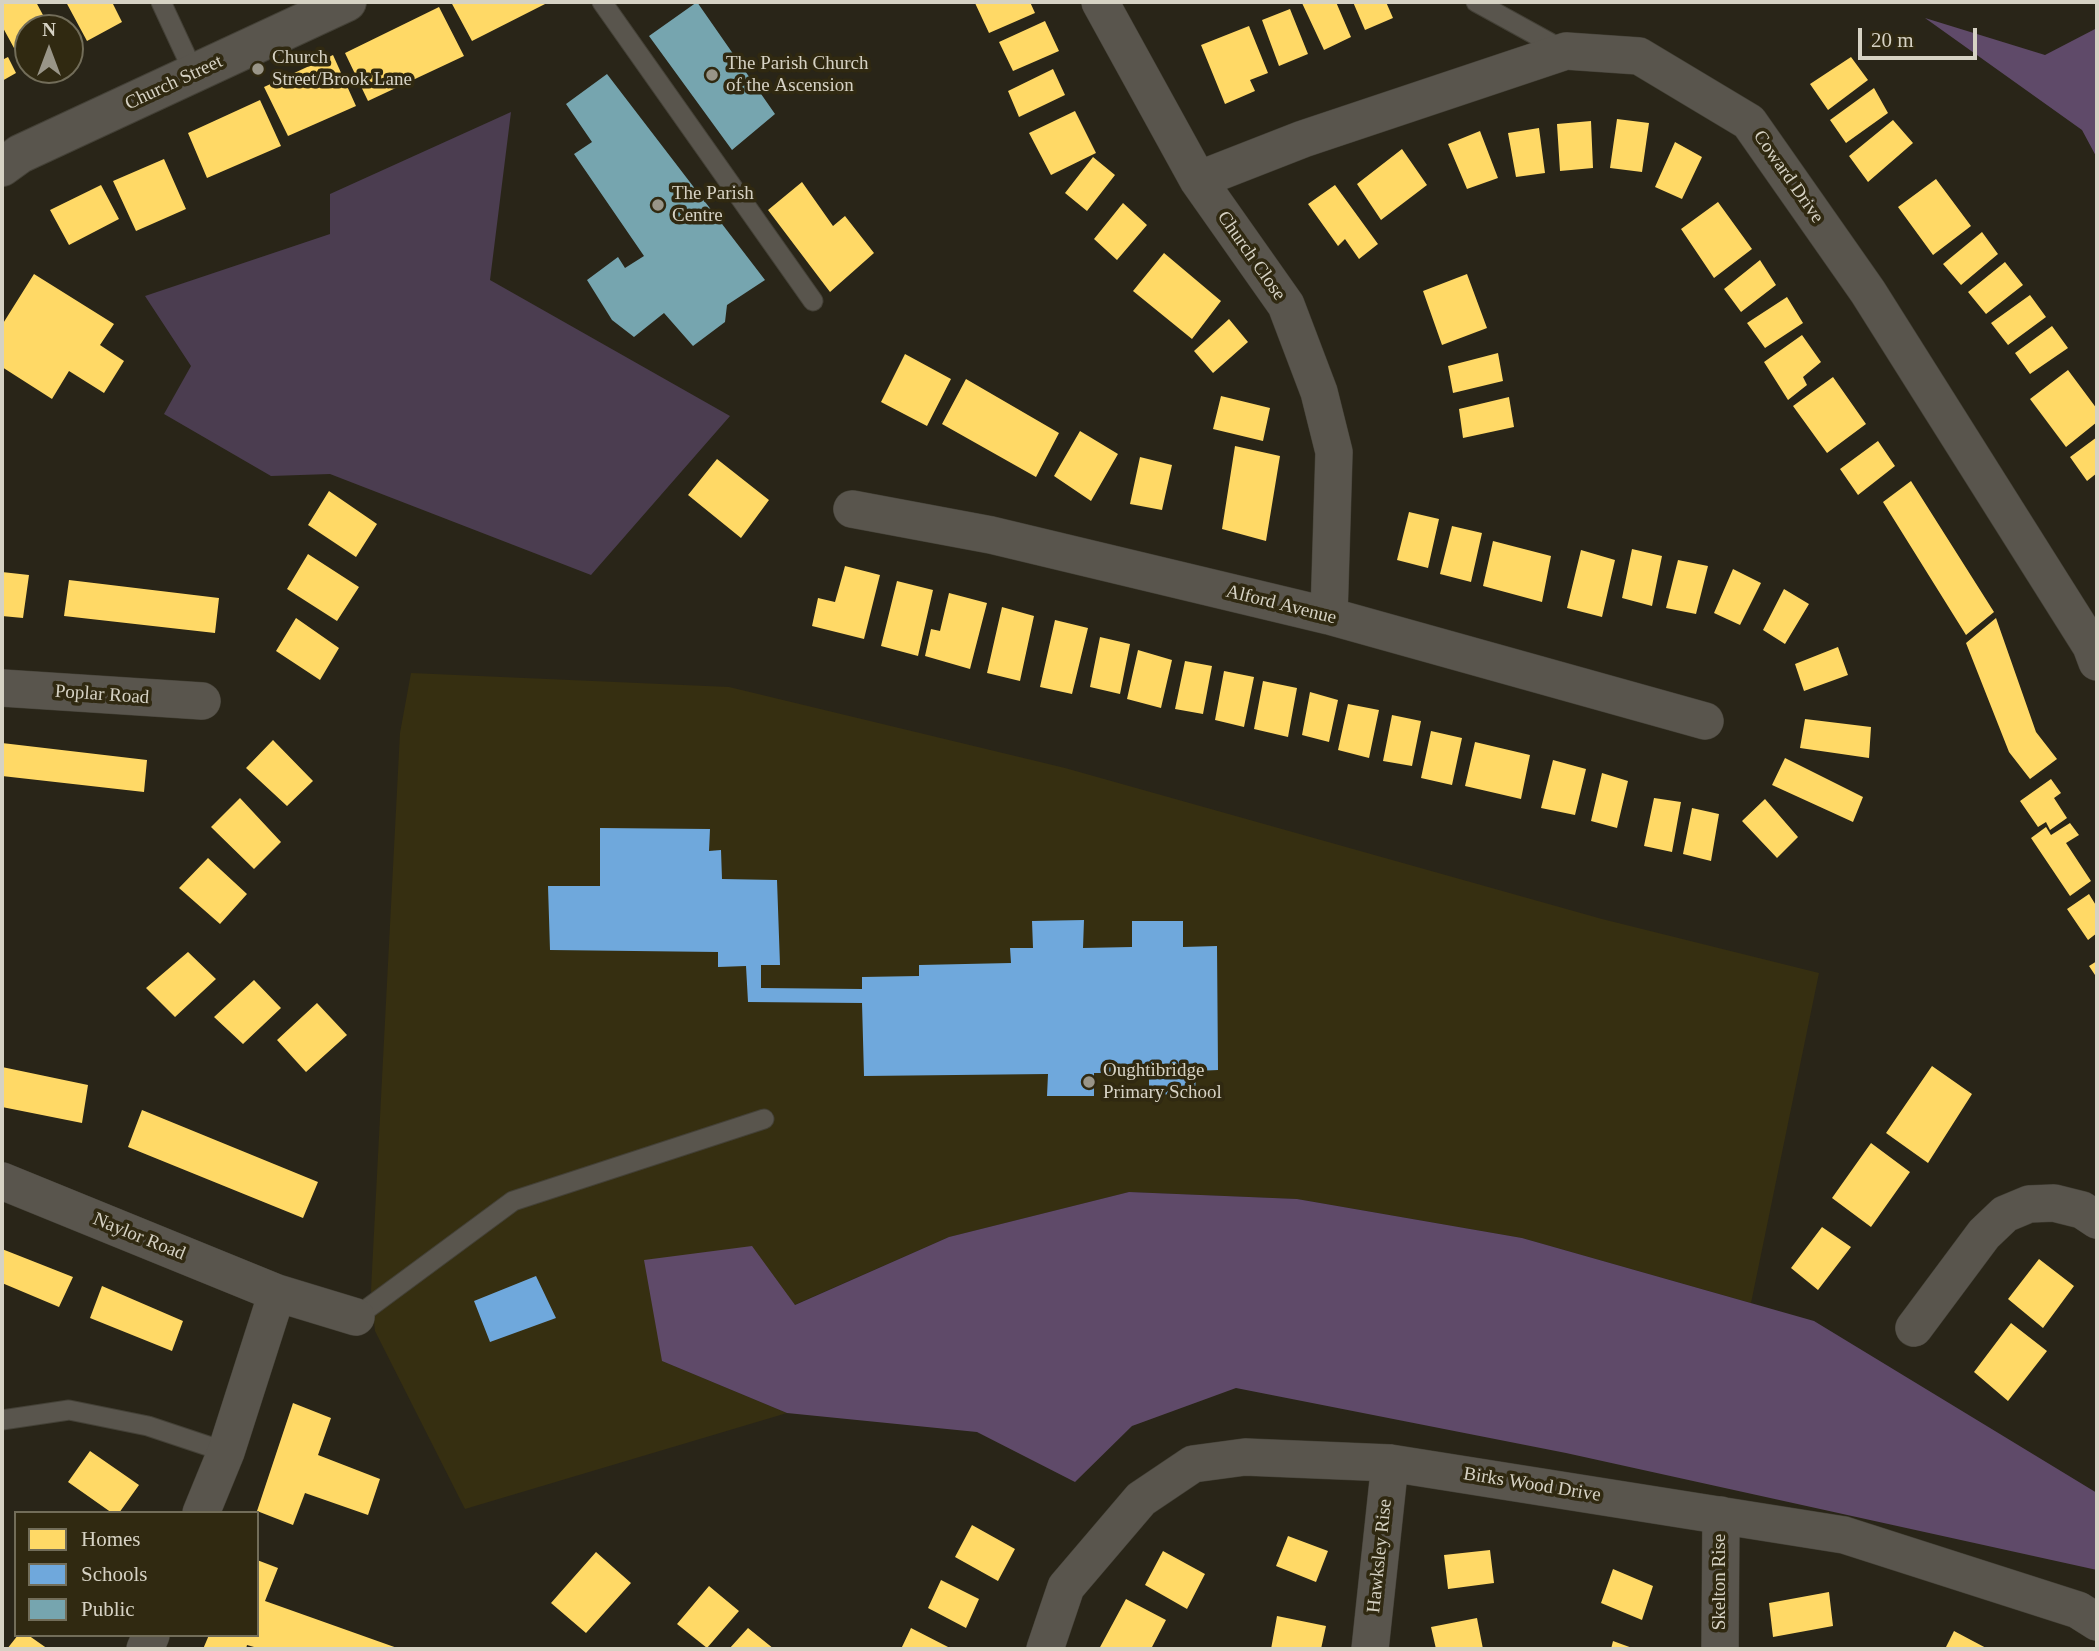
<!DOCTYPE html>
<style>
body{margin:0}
#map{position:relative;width:2099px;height:1651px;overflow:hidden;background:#292518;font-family:"Times New Roman",serif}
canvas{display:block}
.frame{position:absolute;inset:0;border:4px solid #d6d2c4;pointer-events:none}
.legend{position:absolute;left:14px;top:1511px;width:245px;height:126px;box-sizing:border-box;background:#302911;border:2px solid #726d59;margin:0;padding:9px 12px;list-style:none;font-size:21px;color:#d6d2c4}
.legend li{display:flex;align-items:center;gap:14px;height:35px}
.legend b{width:35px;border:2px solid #726d59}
.north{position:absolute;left:14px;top:14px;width:70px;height:70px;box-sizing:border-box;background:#302911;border:2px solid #726d59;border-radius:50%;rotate:0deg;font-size:19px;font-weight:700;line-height:28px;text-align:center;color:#d6d2c4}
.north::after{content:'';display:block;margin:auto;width:24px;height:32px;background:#999588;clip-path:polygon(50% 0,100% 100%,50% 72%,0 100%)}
.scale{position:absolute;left:1858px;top:28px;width:119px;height:32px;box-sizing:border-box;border:4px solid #d6d2c4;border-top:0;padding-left:9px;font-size:21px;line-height:24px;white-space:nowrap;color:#d6d2c4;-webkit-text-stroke:5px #302911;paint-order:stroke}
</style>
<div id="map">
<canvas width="2099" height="1651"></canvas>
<div class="frame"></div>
<ul class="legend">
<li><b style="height:19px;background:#ffd966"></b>Homes</li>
<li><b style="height:19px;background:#6fa8dc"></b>Schools</li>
<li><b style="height:19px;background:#76a5af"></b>Public</li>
</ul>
<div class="north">N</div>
<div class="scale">20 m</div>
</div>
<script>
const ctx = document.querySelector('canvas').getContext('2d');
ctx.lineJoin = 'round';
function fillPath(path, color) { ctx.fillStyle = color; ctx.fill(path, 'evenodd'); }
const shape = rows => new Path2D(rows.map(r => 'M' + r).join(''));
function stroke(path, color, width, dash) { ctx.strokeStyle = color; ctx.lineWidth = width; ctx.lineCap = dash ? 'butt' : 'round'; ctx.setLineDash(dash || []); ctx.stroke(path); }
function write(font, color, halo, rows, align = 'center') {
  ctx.font = font + ' "Times New Roman",serif'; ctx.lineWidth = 7; ctx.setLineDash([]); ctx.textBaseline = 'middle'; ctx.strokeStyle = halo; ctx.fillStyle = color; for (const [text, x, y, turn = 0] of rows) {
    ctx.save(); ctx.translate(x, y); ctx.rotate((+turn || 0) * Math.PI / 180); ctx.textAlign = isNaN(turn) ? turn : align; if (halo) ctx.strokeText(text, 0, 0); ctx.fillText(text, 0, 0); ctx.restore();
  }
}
fillPath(shape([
 [411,673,729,687,1065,768,1602,919,1819,973,1751,1303,1522,1238,1297,1199,1129,1192,949,1237,794,1305,662,1361,787,1413,465,1509,375,1331,371,1290,400,733]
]), '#362f11');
fillPath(shape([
 [511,112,490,280,730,416,591,575,330,474,271,476,164,414,191,366,145,296,330,234,330,194]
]), '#4b3d50');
fillPath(shape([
 [1925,18,2045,55,2097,28,2097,158,2082,130],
 [1129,1192,1297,1199,1522,1238,1814,1321,2097,1493,2097,1570,1566,1453,1236,1388,1132,1426,1075,1482,977,1432,787,1413,662,1361,644,1260,752,1246,795,1305,949,1237]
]), '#5f4a69');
fillPath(shape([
 [2,2,36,2,50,28,28,28,28,69,26,70,2,26],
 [66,2,112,2,122,22,87,41],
 [451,2,549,2,472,41],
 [979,2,1030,2,1035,13,989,33,975,3],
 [1304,2,1336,2,1351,37,1324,50,1302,3],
 [1353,2,1386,2,1393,18,1365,30],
 [439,7,464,56,368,101,345,53],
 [1290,9,1308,54,1279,66,1262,20],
 [1045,21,1059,51,1013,71,999,42],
 [1249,26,1268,73,1250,80,1255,91,1225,104,1201,45],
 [333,55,356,106,288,136,264,87],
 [8,57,16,73,2,81,2,60],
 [1851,57,1868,80,1828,110,1810,84],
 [1053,69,1065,95,1019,117,1008,91],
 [1874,88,1888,113,1846,143,1830,120],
 [260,100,281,146,207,178,188,133],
 [1075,111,1096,153,1051,175,1029,133],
 [1617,119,1649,123,1642,172,1610,168],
 [1893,120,1913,143,1868,182,1849,156],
 [1591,121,1593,168,1560,171,1557,124],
 [1539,128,1545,173,1516,177,1508,133],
 [1480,131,1498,178,1467,189,1448,144],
 [1675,142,1702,157,1682,199,1655,187],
 [1402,149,1427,185,1381,220,1357,184],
 [1093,157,1115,175,1087,211,1065,193],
 [164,159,186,209,136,231,113,181],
 [1936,179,1971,226,1933,255,1898,207],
 [802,182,833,226,845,216,874,253,830,292,768,210],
 [101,185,119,219,69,245,50,210],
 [1335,185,1378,244,1359,259,1345,239,1338,246,1308,204],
 [1718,202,1752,249,1714,278,1681,229],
 [1123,203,1147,225,1117,260,1094,239],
 [1982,232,1998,254,1961,285,1943,264],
 [1164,253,1221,301,1192,339,1133,291],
 [1760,260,1776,285,1741,312,1724,289],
 [2005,262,2023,285,1986,314,1968,292],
 [34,274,114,324,100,345,124,361,104,393,69,371,52,399,2,367,2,325],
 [1467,274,1487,328,1442,345,1423,291],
 [2030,295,2046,317,2008,345,1991,323],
 [1787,297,1803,323,1765,348,1747,323],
 [1229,319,1248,342,1213,373,1194,351],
 [2052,326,2068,348,2030,374,2015,353],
 [1802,335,1821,362,1803,377,1807,385,1788,400,1764,362],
 [1498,353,1503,381,1453,393,1448,366],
 [905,354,951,379,927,426,881,402],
 [2068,370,2097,409,2097,422,2066,447,2030,399],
 [1833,377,1866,424,1827,453,1793,406],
 [966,379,1059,433,1036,477,942,424],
 [1221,396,1270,408,1263,441,1213,429],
 [1509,397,1514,427,1463,438,1459,409],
 [1080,431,1118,454,1091,501,1054,476],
 [2097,437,2097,473,2087,481,2070,457],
 [1878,441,1895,466,1858,495,1840,469],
 [1235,446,1280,456,1266,541,1222,529],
 [1140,457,1172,465,1162,510,1130,504],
 [717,459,769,500,741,538,688,495],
 [1911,481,1994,612,1966,635,1883,502],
 [329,491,377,524,356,557,308,525],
 [1409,512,1439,519,1428,568,1397,560],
 [1452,526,1482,533,1471,582,1440,574],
 [1493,541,1551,556,1542,602,1483,586],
 [1632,549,1662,556,1652,606,1622,598],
 [1581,550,1615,560,1602,617,1567,608],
 [308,554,359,587,337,621,287,589],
 [1678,560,1708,566,1696,614,1666,608],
 [845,566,880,575,864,639,812,626,818,598,835,602],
 [1733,569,1761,583,1740,625,1714,613],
 [2,572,29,575,23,618,2,616],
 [69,580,219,598,215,633,64,616],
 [897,581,933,590,918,656,881,646],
 [1784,589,1809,604,1785,644,1763,630],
 [949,593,987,603,970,669,925,656,931,629,940,631],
 [1002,607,1034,616,1020,681,987,673],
 [296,618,339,648,320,680,276,651],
 [1996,618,2036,732,2057,759,2030,779,2009,752,1966,643],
 [1055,620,1088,628,1072,694,1040,687],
 [1100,637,1130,644,1120,694,1090,687],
 [1838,647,1848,675,1804,691,1795,664],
 [1138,650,1172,660,1161,708,1127,699],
 [1185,661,1212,666,1203,714,1175,709],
 [1224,671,1254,677,1244,727,1215,720],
 [1263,681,1297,688,1288,737,1254,729],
 [1310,692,1338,700,1329,742,1302,735],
 [1348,704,1379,710,1369,758,1338,750],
 [1392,715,1421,721,1412,766,1383,761],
 [1805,719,1871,727,1869,758,1800,748],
 [1431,731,1462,738,1452,785,1421,778],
 [273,740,313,781,287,806,246,768],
 [1475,742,1530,755,1521,799,1465,786],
 [2,743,147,760,144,792,2,776],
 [1785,758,1863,797,1853,822,1772,785],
 [1553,760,1586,769,1575,815,1541,808],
 [1602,773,1628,781,1617,828,1591,821],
 [2051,779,2061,793,2054,798,2067,818,2050,830,2046,822,2038,827,2020,801],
 [240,798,281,842,254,869,211,827],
 [1654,798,1681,802,1672,852,1644,846],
 [1765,799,1798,837,1777,858,1742,821],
 [1692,808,1719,814,1711,861,1683,854],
 [2070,823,2079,835,2066,843,2091,881,2070,896,2031,838,2046,827,2051,835],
 [208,858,247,894,220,924,179,888],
 [2089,894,2097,907,2097,933,2088,940,2067,909],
 [188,952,216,979,175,1017,146,988],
 [2097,961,2097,978,2089,966],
 [254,980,281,1008,243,1044,214,1017],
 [317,1003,347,1035,306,1072,277,1040],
 [1932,1066,1972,1094,1928,1163,1886,1133],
 [2,1067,88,1085,82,1123,2,1107],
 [142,1110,318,1182,303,1218,128,1147],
 [1871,1143,1910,1172,1871,1227,1832,1198],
 [1822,1227,1851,1247,1818,1290,1791,1268],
 [2,1249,73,1277,59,1307,2,1283],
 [2039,1259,2074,1286,2043,1328,2008,1299],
 [102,1286,183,1321,172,1351,90,1318],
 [2011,1323,2047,1351,2008,1401,1974,1372],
 [293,1403,331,1418,318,1455,380,1479,368,1515,305,1493,293,1525,257,1511],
 [90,1451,139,1485,119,1513,112,1513,68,1482],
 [972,1525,1015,1549,998,1581,955,1557],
 [1288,1536,1328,1551,1316,1582,1276,1566],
 [1490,1550,1494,1583,1448,1589,1444,1555],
 [1163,1551,1205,1574,1187,1609,1145,1585],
 [596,1552,631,1583,586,1633,551,1603],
 [257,1560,278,1568,265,1601,400,1649,261,1649,247,1645,246,1649,203,1649,209,1635,257,1635],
 [1613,1569,1653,1586,1642,1620,1601,1603],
 [941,1580,979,1599,966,1628,928,1608],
 [709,1586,739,1611,707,1648,677,1624],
 [1829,1592,1833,1626,1773,1637,1769,1603],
 [1126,1599,1166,1620,1151,1649,1099,1649],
 [1277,1616,1326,1626,1321,1649,1271,1649],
 [1477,1618,1483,1649,1436,1649,1431,1627],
 [748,1628,774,1649,729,1649],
 [911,1628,952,1649,901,1649],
 [1954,1631,1988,1649,1945,1649],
 [18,1635,28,1635,48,1649,7,1649],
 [1613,1641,1635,1649,1611,1649]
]), '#ffd966');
fillPath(shape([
 [600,828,710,829,709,851,721,850,722,879,777,880,780,965,761,965,761,988,862,989,862,977,919,976,919,965,1011,963,1010,948,1033,948,1032,921,1084,920,1083,948,1132,947,1132,921,1183,921,1183,947,1217,946,1218,1070,1196,1071,1195,1095,1149,1094,1149,1073,1094,1073,1094,1096,1047,1096,1048,1074,864,1076,862,1003,748,1002,746,966,718,967,718,952,550,950,548,886,600,886],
 [536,1276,556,1318,490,1342,474,1301]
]), '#6fa8dc');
fillPath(shape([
 [697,2,775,114,732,150,649,36],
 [607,74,765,280,727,305,725,322,693,346,664,313,634,337,612,320,587,280,618,257,625,268,644,256,574,154,592,142,566,104]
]), '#76a5af');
const service = shape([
 [161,2,194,73],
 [602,2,813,301],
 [1476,2,1565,51],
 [356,1317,513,1201,764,1119],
 [2,1420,69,1410,148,1426,226,1452]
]);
const minor = shape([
 [1100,2,1198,180,1286,305,1319,392,1334,452,1329,616],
 [1198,180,1303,139,1566,51,1639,56,1749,122,1868,292,2091,646,2097,662],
 [852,509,991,535,1329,616,1705,721],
 [2,688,202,701],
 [2,1181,277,1293,356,1317],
 [1914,1328,1984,1234,2005,1214,2029,1204,2054,1203,2082,1210,2097,1220],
 [201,1513,226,1452,277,1293],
 [145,1649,151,1635],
 [1045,1649,1066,1587,1141,1499,1193,1464,1245,1457,1390,1463,1844,1535,2078,1610,2097,1622],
 [1370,1649,1390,1463],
 [1720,1649,1721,1515]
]);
const tertiary = shape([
 [2,167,20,154,347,2]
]);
stroke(service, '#444137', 21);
stroke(minor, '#444137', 38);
stroke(tertiary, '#444137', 40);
stroke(service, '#59554d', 19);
stroke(minor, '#59554d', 37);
stroke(tertiary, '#59554d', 38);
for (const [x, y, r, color] of [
 [258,69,7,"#999588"],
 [712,75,7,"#999588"],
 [658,205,7,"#999588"],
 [1089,1082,7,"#999588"]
]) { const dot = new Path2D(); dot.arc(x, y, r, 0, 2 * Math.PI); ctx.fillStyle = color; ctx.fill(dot); stroke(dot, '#302911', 2.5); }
write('19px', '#d6d2c4', '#302911', [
 ["Church",272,58],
 ["Street/Brook Lane",272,80],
 ["The Parish Church",726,64],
 ["of the Ascension",726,86],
 ["The Parish",672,194],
 ["Centre",672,216],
 ["Oughtibridge",1103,1071],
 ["Primary School",1103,1093]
], 'left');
write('19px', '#d6d2c4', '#302911', [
 ["Church Street",174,83,-25],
 ["Coward Drive",1788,177,55],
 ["Church Close",1251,256,55],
 ["Alford Avenue",1281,605,14],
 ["Poplar Road",102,695,4],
 ["Naylor Road",139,1237,22],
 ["Birks Wood Drive",1532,1485,9],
 ["Hawksley Rise",1380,1556,-84],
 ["Skelton Rise",1720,1582,-90]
]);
</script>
